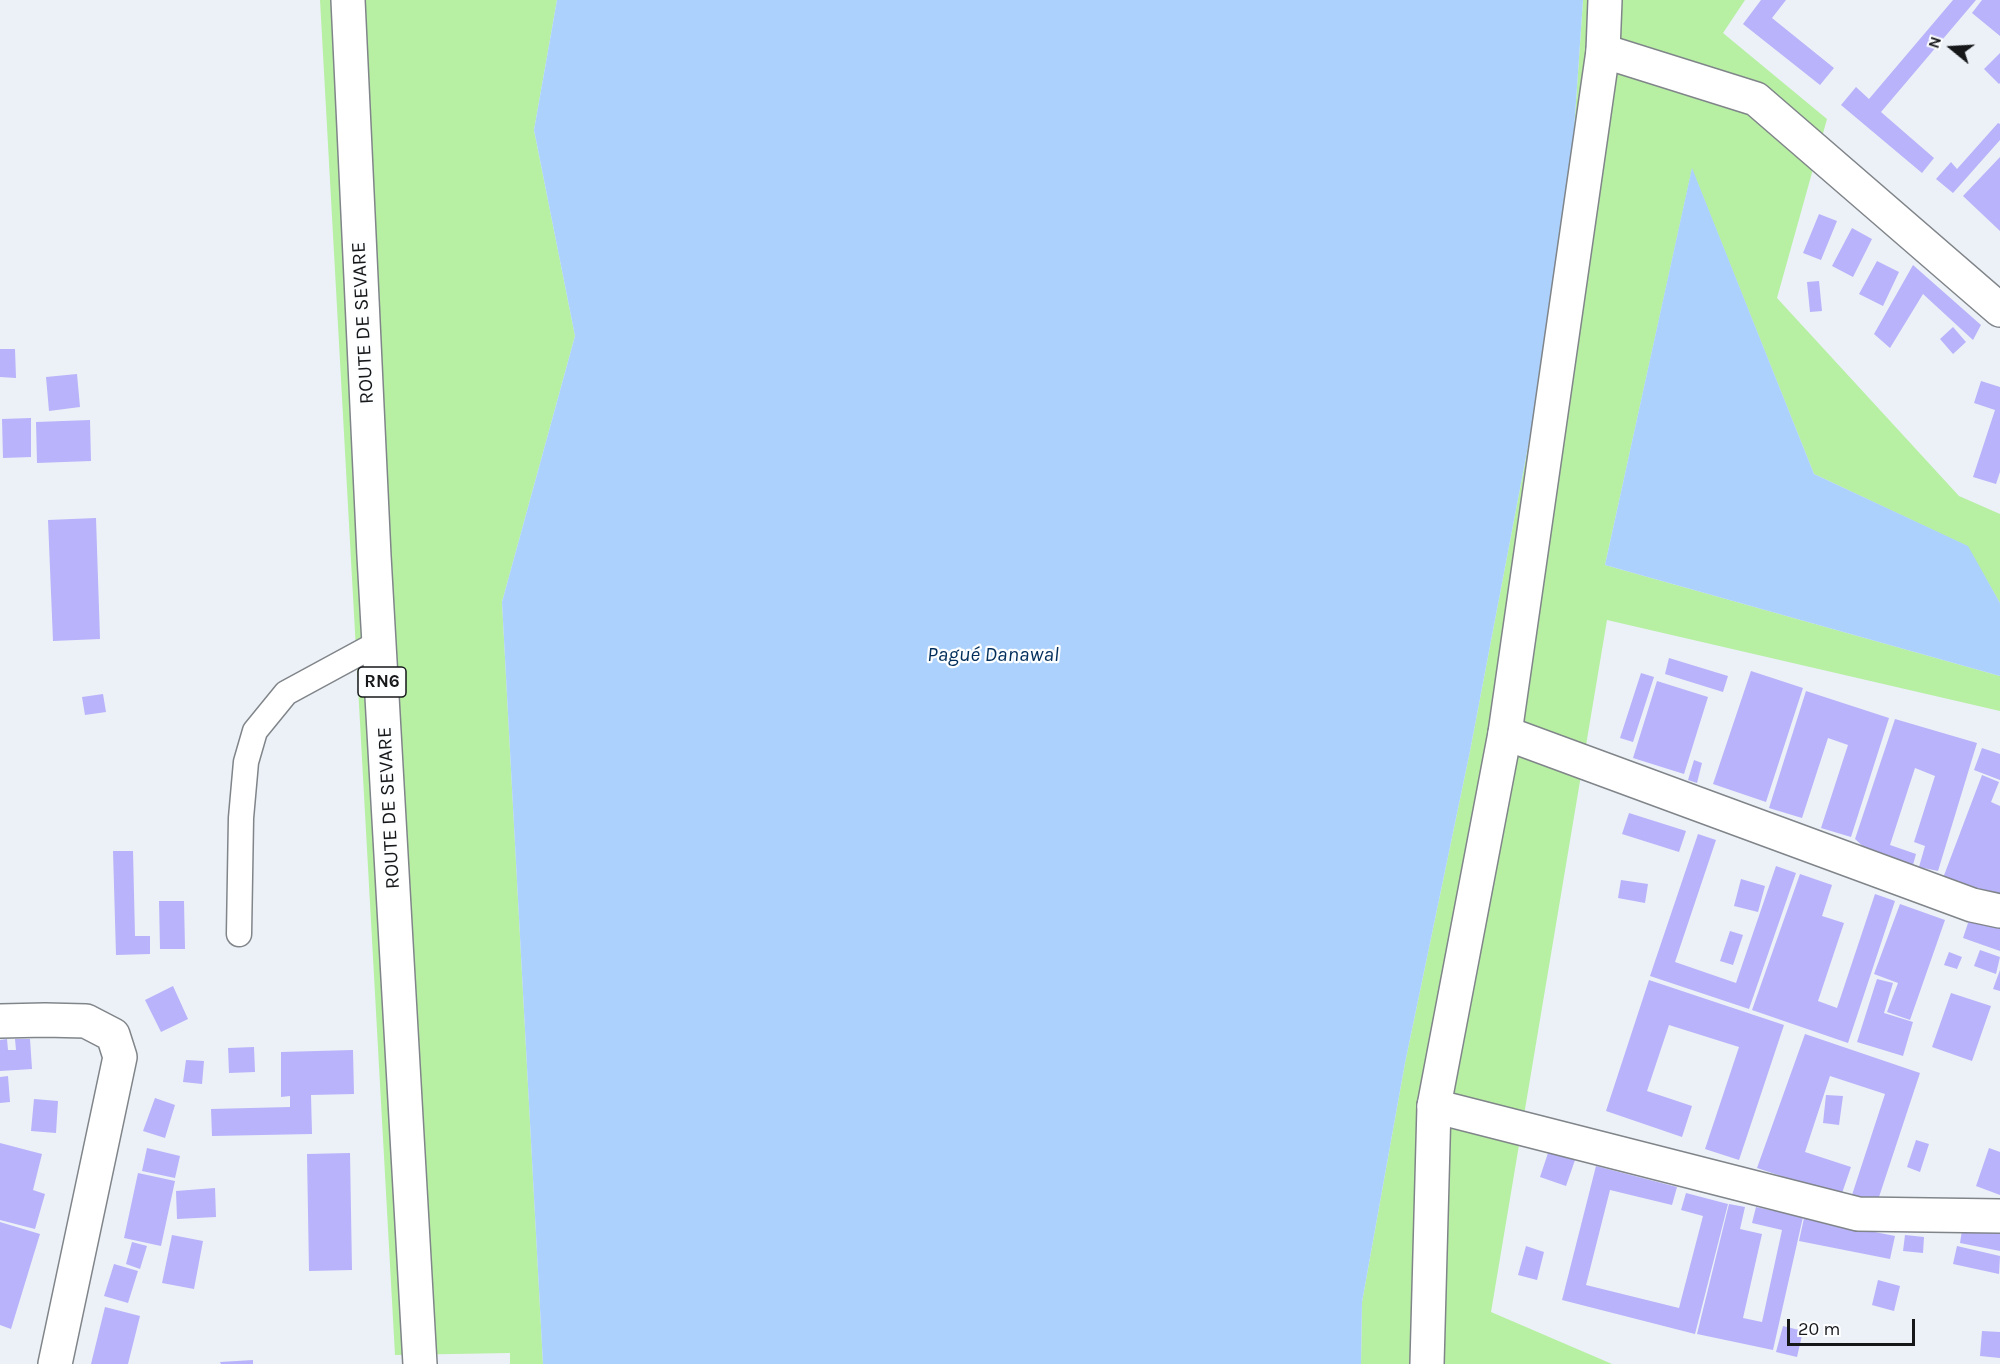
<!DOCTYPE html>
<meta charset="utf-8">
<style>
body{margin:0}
#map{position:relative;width:2000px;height:1364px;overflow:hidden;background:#ebf1f7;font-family:Karla,sans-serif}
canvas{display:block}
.north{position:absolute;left:1922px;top:18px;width:60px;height:60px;-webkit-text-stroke:4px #fdfeff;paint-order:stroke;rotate:288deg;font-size:16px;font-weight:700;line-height:24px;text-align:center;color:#151719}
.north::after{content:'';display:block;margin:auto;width:21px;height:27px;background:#151719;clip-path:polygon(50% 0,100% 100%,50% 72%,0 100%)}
.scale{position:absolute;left:1787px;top:1319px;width:128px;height:27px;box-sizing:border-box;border:3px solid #151719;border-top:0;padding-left:8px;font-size:18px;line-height:21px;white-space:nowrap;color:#151719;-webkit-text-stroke:4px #fdfeff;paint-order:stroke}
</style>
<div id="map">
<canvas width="2000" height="1364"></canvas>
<div class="north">N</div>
<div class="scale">20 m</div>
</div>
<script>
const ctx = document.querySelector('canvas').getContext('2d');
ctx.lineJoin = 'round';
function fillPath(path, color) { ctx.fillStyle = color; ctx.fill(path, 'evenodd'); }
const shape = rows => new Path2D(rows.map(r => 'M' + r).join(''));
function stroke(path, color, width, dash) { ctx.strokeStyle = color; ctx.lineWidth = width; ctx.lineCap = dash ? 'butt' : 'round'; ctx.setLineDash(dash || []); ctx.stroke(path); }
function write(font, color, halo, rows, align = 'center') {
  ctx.font = font + ' Karla,sans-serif'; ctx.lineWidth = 4.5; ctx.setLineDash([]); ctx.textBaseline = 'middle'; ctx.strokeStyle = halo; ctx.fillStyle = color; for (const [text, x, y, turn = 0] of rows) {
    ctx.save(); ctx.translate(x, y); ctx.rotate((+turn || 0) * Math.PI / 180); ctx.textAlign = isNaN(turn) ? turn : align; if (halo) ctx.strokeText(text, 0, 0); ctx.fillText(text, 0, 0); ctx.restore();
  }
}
fillPath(shape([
 [320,0,557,0,534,130,575,336,502,602,543,1364,510,1364,510,1353,395,1355],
 [1583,0,1745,0,1723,33,1827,119,1777,298,1959,496,2000,514,2000,603,1967,546,1814,474,1692,169,1605,565,2000,676,2000,711,1607,620,1491,1312,1612,1364,1361,1364,1362,1302,1405,1063,1470,751,1566,247]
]), '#b7efa3');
fillPath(shape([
 [557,0,1583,0,1566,247,1470,751,1405,1063,1362,1302,1361,1364,543,1364,502,602,575,336,534,130],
 [1692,168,1814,474,1968,546,2000,603,2000,676,1605,565]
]), '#acd1fd');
fillPath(shape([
 [1761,0,1786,0,1772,18,1834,68,1820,85,1743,24],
 [1953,0,1976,0,1881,112,1934,158,1922,173,1841,105,1856,87,1869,99],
 [1982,0,2000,0,2000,36,1972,13],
 [2000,53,2000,83,1999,84,1984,69],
 [1998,123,2000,124,2000,140,1953,193,1936,179,1951,162,1957,169],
 [2000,157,2000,231,1963,196],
 [1819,214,1837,221,1821,260,1803,253],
 [1852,228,1872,239,1853,277,1832,266],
 [1877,261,1899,272,1883,306,1859,294],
 [1913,265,1981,325,1973,340,1923,294,1890,348,1874,334],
 [1819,281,1822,311,1810,312,1807,282],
 [1953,327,1966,342,1953,354,1940,339],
 [0,349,15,349,16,378,0,377],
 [77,374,80,407,49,411,46,377],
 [1981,381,2000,387,2000,472,1996,484,1973,477,1995,410,1974,403],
 [31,418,31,457,3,458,2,419],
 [90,420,91,461,37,463,36,422],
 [96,518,100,639,53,641,48,520],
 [1669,658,1728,676,1723,692,1665,674],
 [1751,671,1803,688,1766,802,1713,784],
 [1641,673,1654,677,1633,742,1620,738],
 [1657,681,1708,697,1684,774,1633,758],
 [1806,691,1889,718,1851,837,1821,828,1848,745,1828,738,1802,818,1769,808],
 [103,694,106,712,85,715,82,697],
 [1895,719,1977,743,1938,871,1919,867,1925,846,1914,842,1935,776,1915,768,1890,845,1916,854,1913,865,1866,849,1855,839],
 [1982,748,2000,754,2000,780,1974,770],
 [1694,760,1702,763,1697,783,1688,780],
 [1982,775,1999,782,1991,802,2000,806,2000,900,1943,878],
 [1629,813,1686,831,1679,852,1622,834],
 [1698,834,1716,840,1675,962,1736,983,1776,866,1796,873,1749,1009,1650,976],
 [113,851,133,851,135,936,150,936,150,954,116,955],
 [1800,874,1832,885,1822,916,1844,923,1818,1001,1837,1008,1875,894,1895,901,1848,1043,1752,1010],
 [1741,879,1765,886,1758,912,1734,906],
 [1621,880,1648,884,1645,903,1618,898],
 [159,901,184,901,185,949,160,949],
 [1900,904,1945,920,1910,1020,1887,1012,1898,983,1874,974],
 [1970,917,2000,928,2000,951,1963,938],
 [1730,931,1743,935,1733,965,1720,961],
 [1980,950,2000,957,1996,974,1974,966],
 [1949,952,1962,957,1957,969,1944,965],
 [2000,970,2000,991,1993,989],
 [1877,979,1893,983,1884,1013,1913,1022,1903,1056,1857,1042],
 [1649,980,1784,1025,1739,1160,1705,1149,1739,1047,1669,1025,1647,1091,1692,1106,1682,1137,1606,1111],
 [173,986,188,1019,161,1032,145,1000],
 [1951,993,1991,1006,1972,1061,1932,1047],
 [1805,1034,1920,1073,1876,1206,1851,1198,1885,1094,1830,1076,1805,1152,1851,1167,1841,1196,1757,1168],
 [7,1039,8,1050,16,1050,15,1039,30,1039,32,1069,0,1071,0,1040],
 [254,1047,255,1072,229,1073,228,1048],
 [353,1050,354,1094,311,1095,312,1134,212,1136,211,1109,290,1107,290,1096,281,1097,281,1052],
 [186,1060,204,1061,202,1084,183,1082],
 [8,1076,10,1102,0,1103,0,1077],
 [1826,1095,1843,1096,1839,1125,1823,1123],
 [155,1098,175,1105,165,1138,143,1131],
 [34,1099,58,1101,56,1133,31,1131],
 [1916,1140,1929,1144,1920,1172,1907,1167],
 [0,1143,42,1154,33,1190,45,1194,35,1229,0,1220],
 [147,1148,180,1156,175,1178,142,1171],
 [1989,1148,2000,1152,2000,1195,1976,1186],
 [1549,1150,1575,1160,1566,1186,1540,1177],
 [350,1153,352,1270,309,1271,307,1154],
 [1596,1166,1677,1187,1672,1205,1610,1190,1586,1285,1679,1308,1703,1216,1681,1210,1686,1193,1728,1204,1695,1334,1562,1300],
 [138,1173,175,1181,161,1246,124,1238],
 [215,1188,216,1217,177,1219,176,1191],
 [1729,1204,1745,1207,1740,1229,1762,1234,1743,1318,1762,1322,1782,1230,1752,1223,1756,1207,1803,1217,1773,1350,1697,1334],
 [1804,1218,1895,1236,1890,1259,1799,1241],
 [0,1222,40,1234,11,1329,0,1325],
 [1963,1224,2000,1231,2000,1251,1960,1243],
 [172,1235,203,1241,194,1289,162,1283],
 [1905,1235,1924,1237,1923,1253,1903,1251],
 [132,1242,147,1246,140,1269,126,1264],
 [1526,1246,1544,1252,1537,1280,1518,1275],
 [1957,1246,2000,1256,1999,1274,1953,1264],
 [114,1264,138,1271,128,1303,104,1296],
 [1878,1280,1900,1286,1894,1311,1872,1305],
 [105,1307,140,1316,128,1364,91,1364],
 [1783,1326,1803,1331,1797,1357,1776,1352],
 [1982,1331,2000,1332,2000,1358,1980,1356],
 [253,1360,253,1364,221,1364,220,1362]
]), '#b8b3fa');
const service = shape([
 [239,934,241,818,246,762,255,731,286,693,380,642]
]);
const minor = shape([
 [1603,51,1756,99,2000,310],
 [1505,733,1972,905,2000,911],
 [0,1021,45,1020,86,1021,113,1035,120,1057,55,1364],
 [1434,1106,1858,1214,2000,1216]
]);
const tertiary = shape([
 [1427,1364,1434,1106,1505,733,1603,51,1605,0]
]);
const primary = shape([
 [348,0,374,556,420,1364]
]);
stroke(service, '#80858a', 27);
stroke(minor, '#80858a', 36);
stroke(tertiary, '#80858a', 36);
stroke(primary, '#80858a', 36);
stroke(service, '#fff', 24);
stroke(minor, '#fff', 33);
stroke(tertiary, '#fff', 33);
stroke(primary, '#fff', 33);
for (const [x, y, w] of [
 [382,682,48]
]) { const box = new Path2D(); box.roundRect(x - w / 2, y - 15, w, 30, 4.5); ctx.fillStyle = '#fdfeff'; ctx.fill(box); stroke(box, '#151719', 1.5); }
write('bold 18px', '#151719', null, [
 ["RN6",382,682]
]);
write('20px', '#151719', '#fdfeff', [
 ["ROUTE DE SEVARE",363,323,-93],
 ["ROUTE DE SEVARE",389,808,-93]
]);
write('italic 21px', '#022e5b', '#fdfeff', [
 ["Pagué Danawal",993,655]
]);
</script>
